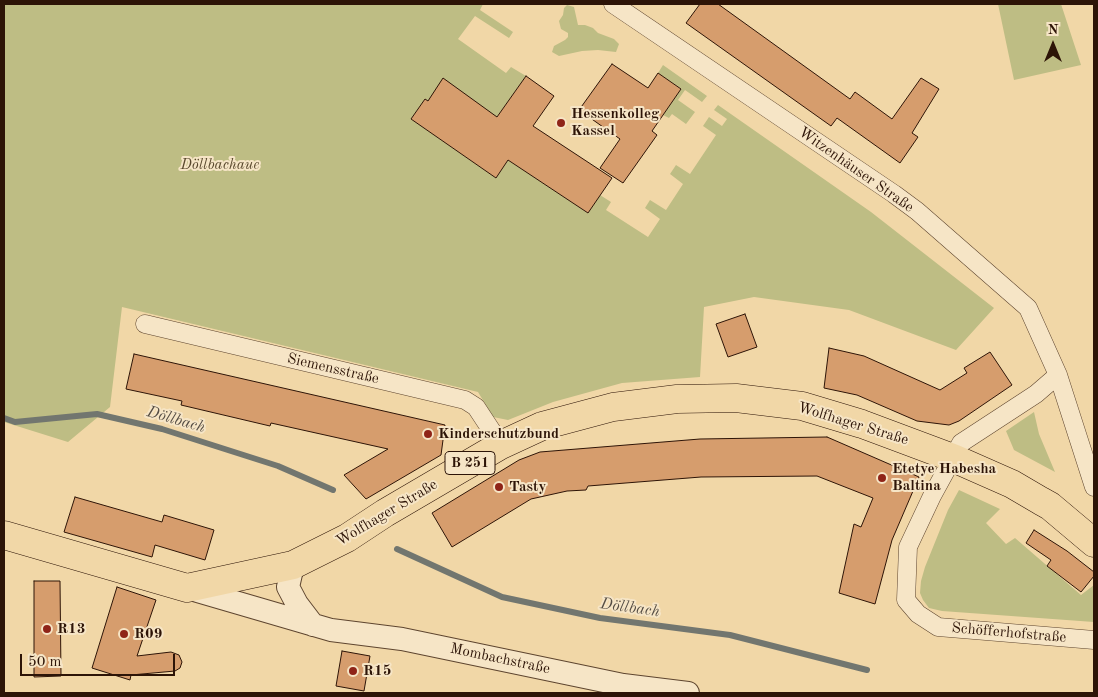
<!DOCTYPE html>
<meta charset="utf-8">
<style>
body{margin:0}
#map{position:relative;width:1098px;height:697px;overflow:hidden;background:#f1d7a7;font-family:"Old Standard TT",serif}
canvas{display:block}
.frame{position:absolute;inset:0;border:5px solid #2d1407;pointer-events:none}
.north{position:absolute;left:1028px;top:20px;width:50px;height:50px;-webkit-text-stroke:4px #f6e5c6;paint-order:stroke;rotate:0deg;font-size:14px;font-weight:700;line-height:20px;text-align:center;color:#2d1407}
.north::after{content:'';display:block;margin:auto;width:18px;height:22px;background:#2d1407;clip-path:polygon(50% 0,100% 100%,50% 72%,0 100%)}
.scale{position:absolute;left:20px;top:654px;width:155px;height:22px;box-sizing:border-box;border:2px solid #2d1407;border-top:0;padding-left:6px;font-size:15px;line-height:18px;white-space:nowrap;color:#2d1407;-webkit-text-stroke:4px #f6e5c6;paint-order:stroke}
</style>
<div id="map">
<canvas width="1098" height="697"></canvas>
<div class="frame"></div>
<div class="north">N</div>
<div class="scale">50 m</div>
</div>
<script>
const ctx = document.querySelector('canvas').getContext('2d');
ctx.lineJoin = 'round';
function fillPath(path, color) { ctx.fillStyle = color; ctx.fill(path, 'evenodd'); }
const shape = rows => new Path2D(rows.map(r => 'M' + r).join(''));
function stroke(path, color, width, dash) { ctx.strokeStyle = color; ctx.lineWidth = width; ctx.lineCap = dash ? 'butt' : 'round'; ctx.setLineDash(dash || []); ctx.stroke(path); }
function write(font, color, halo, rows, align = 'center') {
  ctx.font = font + ' "Old Standard TT",serif'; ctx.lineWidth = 4; ctx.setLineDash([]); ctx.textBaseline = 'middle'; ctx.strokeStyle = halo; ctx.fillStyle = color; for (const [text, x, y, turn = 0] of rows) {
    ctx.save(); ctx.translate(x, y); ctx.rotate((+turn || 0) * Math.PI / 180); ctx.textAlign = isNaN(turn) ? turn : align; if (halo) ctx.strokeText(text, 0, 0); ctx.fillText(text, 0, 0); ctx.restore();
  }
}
fillPath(shape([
 [4,4,483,4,480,10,513,32,509,38,475,16,458,39,506,73,511,67,526,76,497,117,428,101,425,99,411,119,496,178,508,160,588,213,600,195,611,202,606,210,648,237,660,219,645,208,650,200,666,210,683,184,670,174,676,165,690,174,716,135,703,126,709,117,722,126,727,119,714,110,718,105,871,212,994,308,956,350,849,310,754,297,704,307,700,377,622,383,553,402,508,420,493,417,478,392,122,307,110,407,68,442,4,422],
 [998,4,1061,4,1081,65,1014,80],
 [567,5,574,7,578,25,585,25,593,28,598,33,614,39,619,44,616,52,598,50,582,51,559,56,552,52,554,46,565,40,568,37,568,33,561,29,559,21,563,15,564,8],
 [663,65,707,96,702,102,685,90,678,100,695,112,686,124,672,114,669,118,663,115,681,89,658,73],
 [1034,412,1039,434,1055,472,1014,450,1006,431],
 [959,490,1000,509,986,523,1006,544,1015,538,1081,595,1094,585,1094,622,942,611,929,608,923,600,920,593,921,581,925,567,948,510]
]), '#bebd84');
stroke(shape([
 [4,418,15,422,97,414,162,429,278,466,333,490],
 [397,549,502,597,600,618,730,635,867,670]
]), '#72766f', 6);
const building = shape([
 [700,4,718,4,850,99,855,92,892,119,921,78,939,89,912,133,918,137,900,163,837,118,831,126,686,23,700,4],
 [612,64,648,88,658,73,681,89,652,131,657,135,623,183,600,168,620,139,579,110,612,64],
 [526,76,554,96,533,126,612,178,588,213,508,160,496,178,411,119,425,99,428,101,443,78,497,117,526,76],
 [745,314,757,347,728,357,716,324,745,314],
 [829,348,864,356,940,390,967,373,964,368,990,352,1012,385,959,421,949,425,917,421,857,395,824,388,829,348],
 [134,354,445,425,441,455,366,499,344,475,388,449,271,423,270,426,181,405,182,401,126,389,134,354],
 [827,437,919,477,892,540,875,604,839,593,854,524,861,527,873,498,817,476,701,477,588,486,586,490,567,491,531,499,452,547,432,513,519,460,540,452,700,439,827,437],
 [75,497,162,522,164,515,214,530,205,560,155,545,152,557,64,532,75,497],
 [1034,530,1067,551,1094,572,1094,576,1081,592,1047,566,1051,560,1026,543,1034,530],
 [34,581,60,581,61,676,34,677,34,581],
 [117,587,156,600,137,656,171,652,179,655,182,662,180,668,175,671,131,675,130,680,92,668,117,587],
 [342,651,370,656,364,691,336,686,342,651]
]);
fillPath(building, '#d69d6d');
stroke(building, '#2d1407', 1);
const minor = shape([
 [613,4,894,194,917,211,1028,308,1058,375,1094,487],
 [145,324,465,400,476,407,501,445],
 [1058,375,1036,394,961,443,932,496,908,547,906,600,918,614,938,627,1094,640]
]);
const tertiary = shape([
 [293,565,288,587,297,604,313,625],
 [187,588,331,630,402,639,623,685,688,693]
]);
const primary = shape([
 [4,535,187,588,293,565,347,538,385,513,501,445,542,426,613,407,677,399,736,398,802,406,862,424,953,458,1012,484,1041,501,1050,506,1094,543]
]);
stroke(minor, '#5e452f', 19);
stroke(tertiary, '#5e452f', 24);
stroke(primary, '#2d1407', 29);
stroke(minor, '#f6e5c6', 18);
stroke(tertiary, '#f6e5c6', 22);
stroke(primary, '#f1d7a7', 28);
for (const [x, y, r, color] of [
 [561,123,5,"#8f2418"],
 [428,434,5,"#8f2418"],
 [882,478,5,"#8f2418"],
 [499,487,5,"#8f2418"],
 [47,629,5,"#8f2418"],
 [124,634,5,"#8f2418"],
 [353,671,5,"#8f2418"]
]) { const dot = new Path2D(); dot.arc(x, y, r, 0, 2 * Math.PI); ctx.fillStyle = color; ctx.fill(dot); stroke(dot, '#f6e5c6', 2); }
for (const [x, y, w] of [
 [470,463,50]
]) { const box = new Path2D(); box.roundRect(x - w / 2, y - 11.5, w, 23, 4); ctx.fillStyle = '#f6e5c6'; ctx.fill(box); stroke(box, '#2d1407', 1); }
write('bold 14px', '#2d1407', null, [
 ["B 251",470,463]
]);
write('bold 15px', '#2d1407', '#f6e5c6', [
 ["Hessenkolleg",571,114],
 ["Kassel",571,131],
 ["Kinderschutzbund",438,434],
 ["Etetye Habesha",892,469],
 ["Baltina",892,486],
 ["Tasty",509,487],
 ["R13",57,629],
 ["R09",134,634],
 ["R15",363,671]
], 'left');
write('italic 15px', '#58472c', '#f6e5c6', [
 ["Döllbachaue",220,165]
]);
write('15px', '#2d1407', '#f6e5c6', [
 ["Witzenhäuser Straße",856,170,35],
 ["Siemensstraße",333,369,13],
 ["Wolfhager Straße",853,424,17],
 ["Wolfhager Straße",387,513,-31],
 ["Schöfferhofstraße",1009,633,5],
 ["Mombachstraße",500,659,12]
]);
write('italic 16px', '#554d44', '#f6e5c6', [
 ["Döllbach",176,420,16],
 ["Döllbach",630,608,8]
]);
</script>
